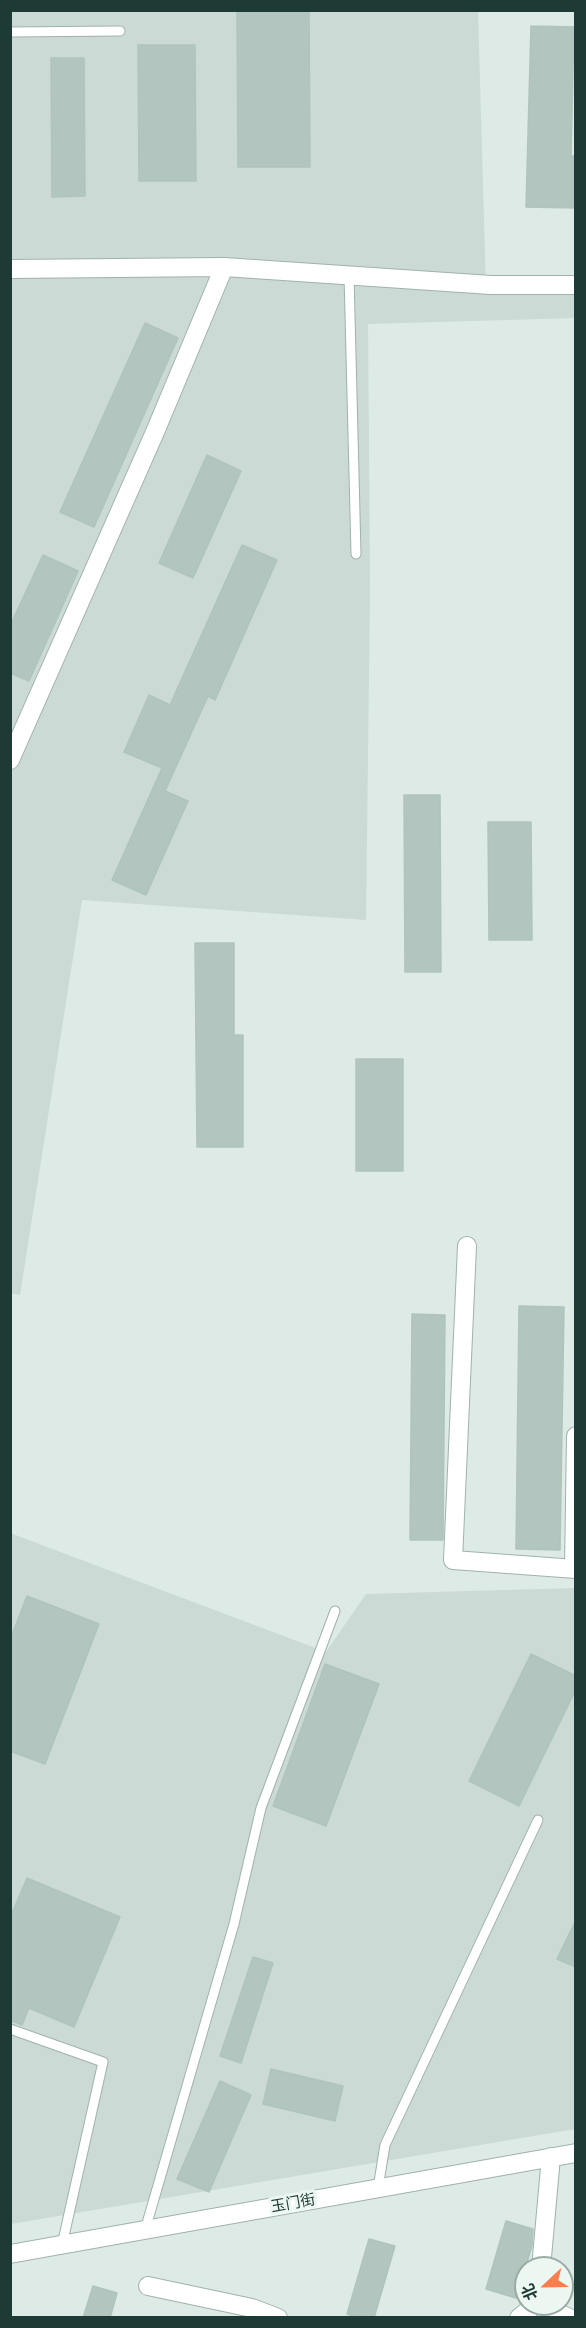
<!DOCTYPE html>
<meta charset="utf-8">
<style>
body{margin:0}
#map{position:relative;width:586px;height:2328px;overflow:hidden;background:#ddeae5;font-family:Barlow,"Noto Sans SC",sans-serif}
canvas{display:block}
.frame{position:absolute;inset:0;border:12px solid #1e3a34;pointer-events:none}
.north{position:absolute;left:514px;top:2256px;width:60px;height:60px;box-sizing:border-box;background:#edf7f2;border:2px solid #9aaba6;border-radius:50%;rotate:248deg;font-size:16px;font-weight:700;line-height:24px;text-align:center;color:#1e3a34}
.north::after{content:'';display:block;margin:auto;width:21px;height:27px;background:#fa7e4b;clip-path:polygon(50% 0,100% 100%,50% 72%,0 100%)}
</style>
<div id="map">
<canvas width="586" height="2328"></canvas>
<div class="frame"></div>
<div class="north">北</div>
</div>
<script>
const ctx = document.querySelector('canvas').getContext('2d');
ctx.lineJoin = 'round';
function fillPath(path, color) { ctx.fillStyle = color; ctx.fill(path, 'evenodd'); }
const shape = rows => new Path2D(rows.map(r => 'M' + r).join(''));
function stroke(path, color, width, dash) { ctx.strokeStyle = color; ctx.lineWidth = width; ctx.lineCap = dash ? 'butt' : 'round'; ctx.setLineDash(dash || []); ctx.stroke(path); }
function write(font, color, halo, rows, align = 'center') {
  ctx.font = font + ' Barlow,"Noto Sans SC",sans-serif'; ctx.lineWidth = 6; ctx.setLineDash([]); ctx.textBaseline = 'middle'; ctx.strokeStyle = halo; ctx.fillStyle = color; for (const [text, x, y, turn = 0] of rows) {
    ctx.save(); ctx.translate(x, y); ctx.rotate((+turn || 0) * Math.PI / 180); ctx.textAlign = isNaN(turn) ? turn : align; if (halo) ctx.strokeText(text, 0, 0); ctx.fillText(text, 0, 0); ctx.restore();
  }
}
fillPath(shape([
 [10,11,478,11,486,292,576,295,575,318,368,324,370,587,366,920,82,900,20,1295,10,1293],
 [10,1533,326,1652,366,1594,575,1588,575,2129,11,2224]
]), '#cbdad4');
const building = shape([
 [237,10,309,10,310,167,238,167,237,10],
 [531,26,574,27,571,156,576,156,576,208,526,207,531,26],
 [138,45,195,45,196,181,139,181,138,45],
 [51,58,84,58,85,196,52,197,51,58],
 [145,323,178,338,94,527,60,512,145,323],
 [207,455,241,471,193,578,159,563,207,455],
 [242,545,277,560,215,700,208,696,165,791,188,801,146,895,112,880,162,768,124,752,149,695,170,705,242,545],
 [43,555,78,571,29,681,10,673,10,626,43,555],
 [404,795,440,795,441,972,405,972,404,795],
 [488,822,531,822,532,940,489,940,488,822],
 [195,943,234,943,234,1035,243,1035,243,1147,197,1147,195,943],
 [356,1059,403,1059,403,1171,356,1171,356,1059],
 [519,1306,564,1307,560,1550,516,1549,519,1306],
 [412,1314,445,1315,443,1540,410,1540,412,1314],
 [27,1596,99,1624,45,1764,10,1751,10,1640,27,1596],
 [531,1654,576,1676,576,1689,519,1806,469,1781,531,1654],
 [325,1664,379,1684,326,1826,273,1806,325,1664],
 [27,1878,120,1917,74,2027,29,2008,22,2025,10,2020,10,1918,27,1878],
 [576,1920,576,1967,557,1959,576,1920],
 [253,1957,273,1963,241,2063,220,2056,253,1957],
 [271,2069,343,2086,335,2121,263,2104,271,2069],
 [220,2081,251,2095,209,2192,177,2179,220,2081],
 [506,2221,533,2229,532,2246,516,2298,486,2289,506,2221],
 [369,2239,395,2246,374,2318,359,2318,347,2314,369,2239],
 [93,2286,117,2293,110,2318,83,2318,93,2286]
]);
fillPath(building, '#b2c5be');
stroke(building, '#afc4bc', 1.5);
const lane = shape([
 [10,32,120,31],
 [349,275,356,554],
 [10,2029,103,2062,62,2245],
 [378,2188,385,2145,538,1820],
 [145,2230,234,1924,261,1808,335,1611]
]);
const street = shape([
 [10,269,224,267,491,285,576,285],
 [10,760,155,432,224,267],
 [467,1246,453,1560,576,1569],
 [574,1569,576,1436],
 [10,2254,576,2153],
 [541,2268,551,2157],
 [148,2286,252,2308,278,2318],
 [539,2304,569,2318],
 [519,2318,536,2304]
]);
stroke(lane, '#a0b2ac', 11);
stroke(street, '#a0b2ac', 20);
stroke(lane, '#fff', 9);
stroke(street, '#fff', 18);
write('15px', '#1e3a34', '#edf7f2', [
 ["玉门街",293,2203,-10]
]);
</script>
